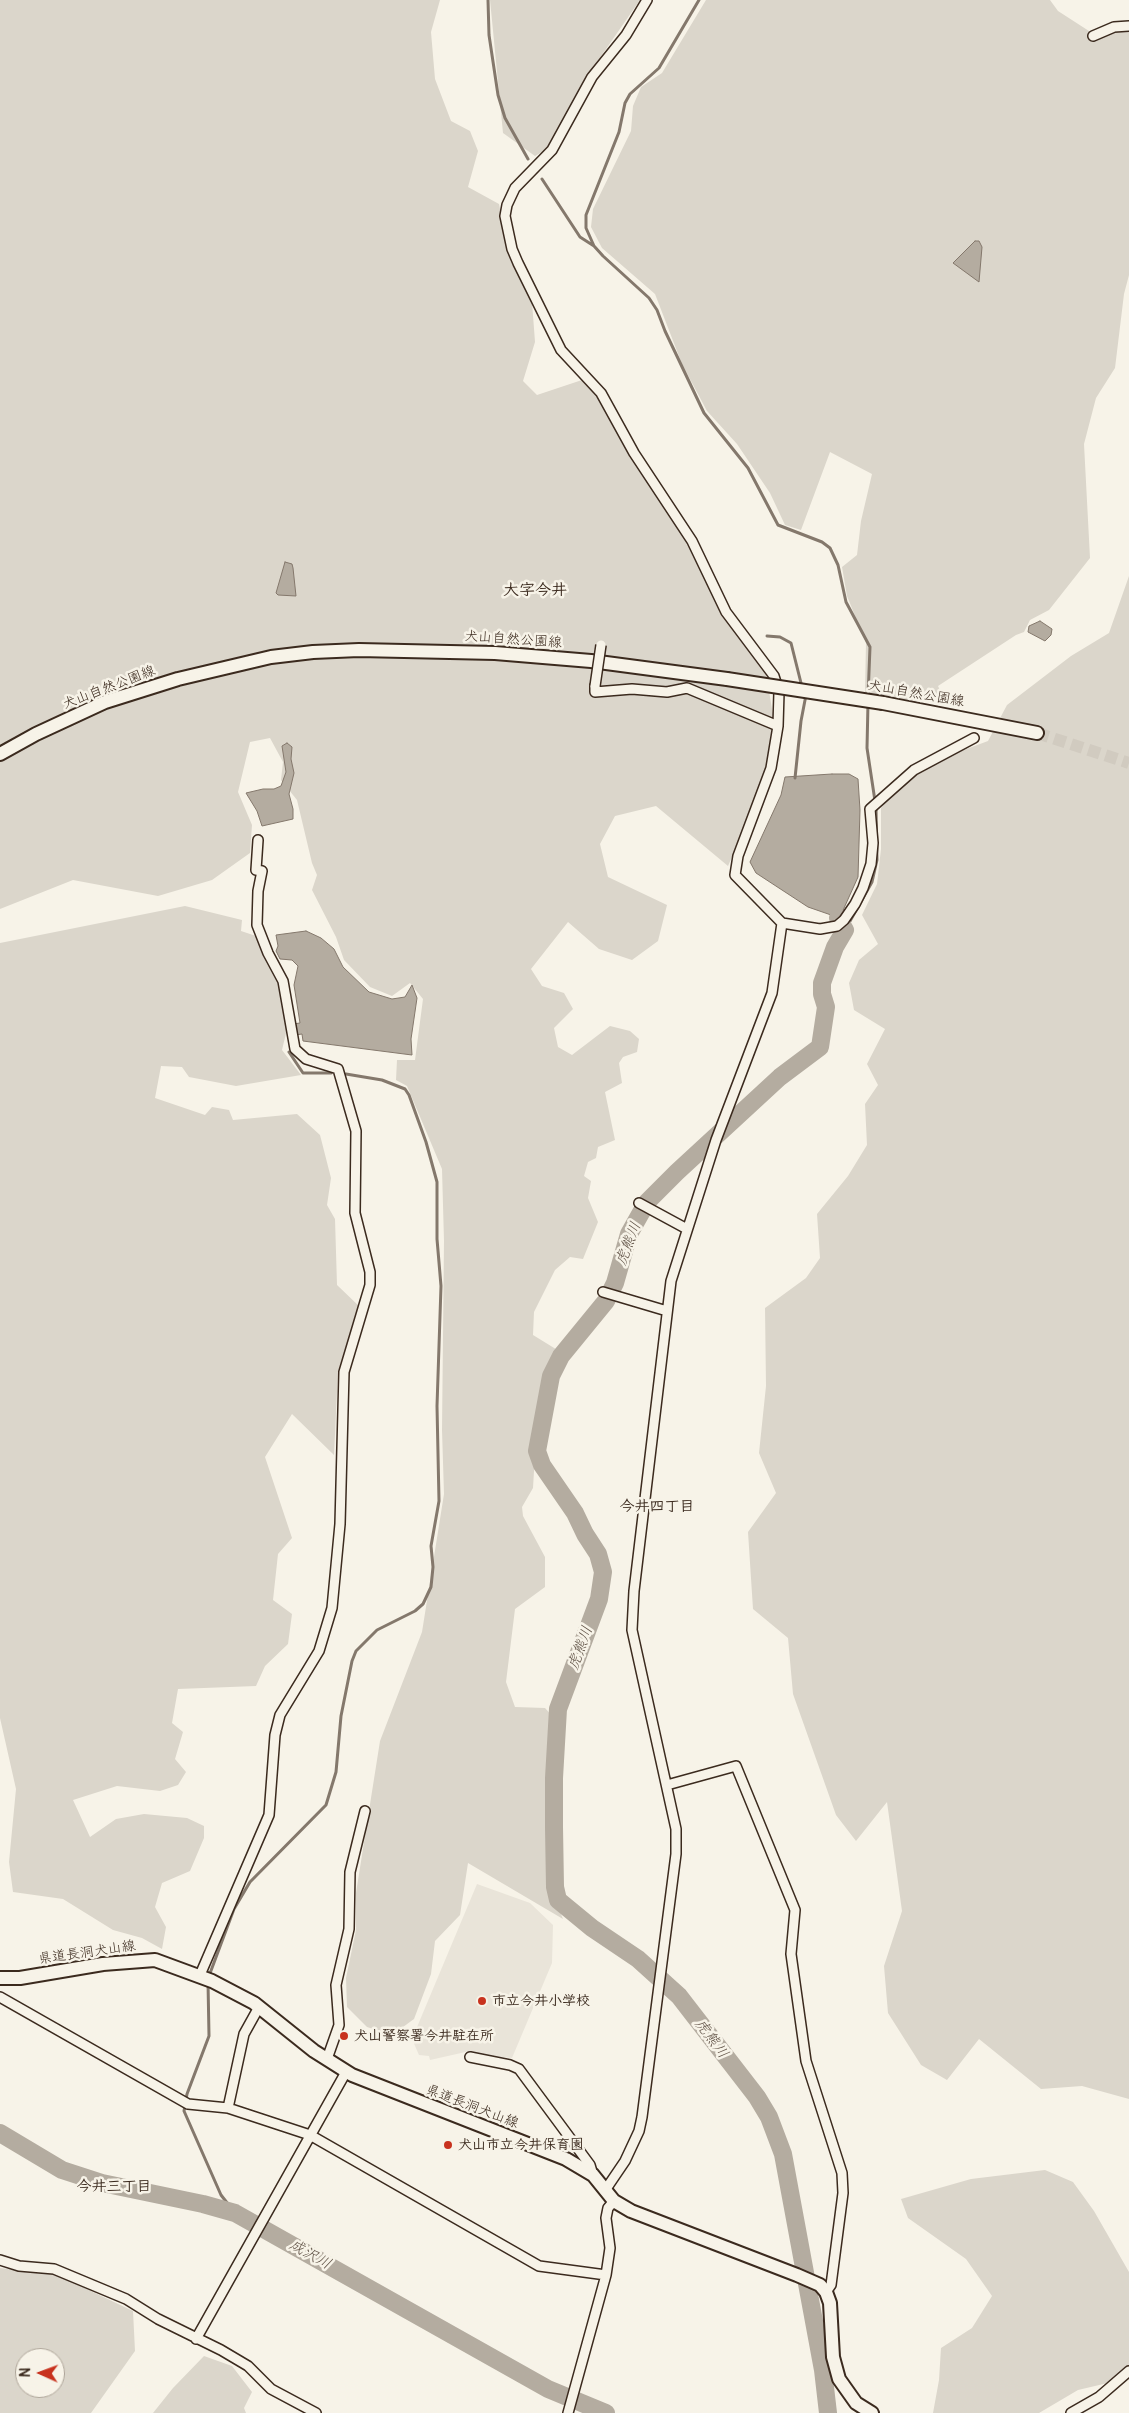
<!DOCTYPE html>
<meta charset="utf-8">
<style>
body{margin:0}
#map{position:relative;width:1129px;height:2413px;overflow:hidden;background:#f7f3e8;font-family:Pangolin,sans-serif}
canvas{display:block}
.north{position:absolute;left:15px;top:2348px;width:50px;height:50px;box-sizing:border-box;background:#f7f3e8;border:1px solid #aca397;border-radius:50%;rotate:272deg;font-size:14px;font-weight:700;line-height:20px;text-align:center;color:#3b2a1e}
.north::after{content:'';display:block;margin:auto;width:18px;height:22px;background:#c8321e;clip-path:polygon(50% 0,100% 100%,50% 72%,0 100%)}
</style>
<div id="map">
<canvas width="1129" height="2413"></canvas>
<div class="north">N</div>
</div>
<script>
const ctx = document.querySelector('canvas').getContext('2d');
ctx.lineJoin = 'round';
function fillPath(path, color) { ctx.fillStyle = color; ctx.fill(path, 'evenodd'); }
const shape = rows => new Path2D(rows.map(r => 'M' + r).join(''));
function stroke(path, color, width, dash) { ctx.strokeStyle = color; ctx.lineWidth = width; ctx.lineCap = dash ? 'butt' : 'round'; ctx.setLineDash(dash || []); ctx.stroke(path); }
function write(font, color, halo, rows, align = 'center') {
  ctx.font = font + ' Pangolin,"Klee One",sans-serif'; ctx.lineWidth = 5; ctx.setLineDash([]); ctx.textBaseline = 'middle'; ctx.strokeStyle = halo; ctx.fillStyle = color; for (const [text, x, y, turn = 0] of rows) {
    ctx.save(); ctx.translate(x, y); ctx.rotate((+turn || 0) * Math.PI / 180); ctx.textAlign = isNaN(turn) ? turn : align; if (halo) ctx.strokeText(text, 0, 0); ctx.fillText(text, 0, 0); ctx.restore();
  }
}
fillPath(shape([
 [477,1884,530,1903,553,1925,552,1963,512,2058,473,2054,470,2051,430,2060,429,2056,419,2055,412,2039]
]), '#e9e4d9');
fillPath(shape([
 [0,0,440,0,431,32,435,79,451,121,470,131,478,151,468,187,499,204,508,251,532,302,535,342,523,381,537,395,582,380,599,399,630,453,685,540,725,616,766,673,773,715,767,767,749,818,728,866,656,806,615,816,600,844,608,877,667,905,658,941,632,960,599,949,568,922,531,969,542,986,564,993,573,1009,554,1028,558,1047,572,1055,610,1026,630,1031,639,1039,637,1052,623,1057,619,1063,622,1083,605,1092,615,1140,598,1147,596,1158,588,1162,584,1176,591,1181,588,1198,598,1222,583,1259,570,1257,555,1270,534,1312,533,1335,559,1351,549,1371,536,1437,533,1488,522,1507,523,1516,545,1557,545,1587,515,1609,506,1682,515,1707,545,1708,555,1719,550,1811,552,1892,563,1919,468,1863,460,1915,435,1941,431,1974,414,2019,392,2035,367,2027,347,2007,346,1978,356,1930,356,1893,380,1741,422,1632,444,1494,442,1430,444,1241,442,1169,407,1086,396,1080,397,1060,415,1060,423,999,410,983,392,996,370,987,344,960,336,937,312,890,317,875,312,863,297,800,281,780,283,762,270,738,250,742,238,792,252,825,250,853,212,880,158,896,73,880,0,909],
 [490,0,640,0,588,75,547,149,535,156,503,133],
 [706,0,1050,0,1058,11,1089,31,1129,28,1129,275,1124,294,1115,368,1096,398,1084,444,1090,558,1049,610,1030,620,1024,632,1016,635,938,686,942,695,915,701,865,692,866,643,847,596,842,567,857,555,861,521,872,474,830,452,801,530,785,525,770,493,737,444,707,411,682,364,655,294,602,248,591,227,593,209,631,131,633,106,641,87,662,73],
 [1129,576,1129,2099,1082,2086,1041,2089,979,2039,947,2080,921,2065,888,2013,884,1966,902,1911,887,1802,856,1841,836,1815,793,1694,788,1638,753,1609,748,1532,776,1493,759,1453,766,1386,765,1308,806,1278,820,1258,817,1214,848,1176,867,1145,865,1104,878,1085,867,1064,885,1029,854,1010,849,983,859,960,878,944,862,915,877,884,881,849,881,808,897,788,937,760,988,741,1007,705,1071,656,1109,633],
 [185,906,242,920,241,931,256,936,279,982,288,1025,282,1050,301,1075,236,1086,189,1077,182,1067,161,1066,155,1098,205,1115,212,1107,229,1110,233,1120,297,1114,320,1135,331,1178,327,1205,335,1219,337,1285,360,1307,338,1371,334,1455,292,1414,265,1457,292,1538,278,1554,273,1600,292,1614,288,1644,265,1666,256,1686,178,1689,172,1723,183,1732,175,1759,186,1772,178,1785,160,1791,117,1786,73,1800,90,1837,116,1819,144,1814,187,1818,204,1826,204,1838,190,1871,162,1883,155,1907,166,1927,162,1949,142,1938,113,1930,63,1899,13,1892,9,1862,16,1789,0,1718,0,943],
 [1045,2170,1073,2182,1094,2211,1129,2272,1129,2378,1078,2390,1039,2413,933,2413,939,2380,941,2348,972,2328,992,2296,966,2259,908,2218,901,2199,971,2179],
 [0,2268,57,2275,133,2311,135,2351,91,2413,0,2413],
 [25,2358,55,2358,55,2388,25,2388],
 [204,2356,232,2366,252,2392,244,2408,246,2413,153,2413,173,2388]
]), '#dbd6cb');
const water = shape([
 [975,241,979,241,982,247,979,282,953,263,975,241],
 [285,562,292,564,293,568,296,596,278,595,276,593,285,562],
 [1040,621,1052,629,1051,635,1045,641,1028,632,1029,626,1040,621],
 [287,743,292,747,291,759,294,773,289,794,293,809,293,819,262,826,257,811,246,793,263,789,274,789,281,786,286,772,282,746,287,743],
 [832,774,849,774,858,779,860,810,858,877,840,917,836,920,834,916,808,907,756,873,750,862,781,795,785,777,832,774],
 [306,931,321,938,334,949,343,967,369,992,392,999,405,997,412,985,417,998,411,1039,412,1055,303,1041,302,1034,295,1035,293,1024,300,1023,294,985,298,966,292,960,280,959,276,951,278,946,276,935,306,931]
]);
fillPath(water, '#b4aca0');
stroke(water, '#84786c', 1);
stroke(shape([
 [488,0,489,35,498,95,505,118,528,159],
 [699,0,659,68,630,94,625,103,619,132,586,215,586,228,594,246,603,256,649,298,657,310,665,331,704,413,748,468,778,525,822,542,830,548,838,565,846,602,870,647,868,697],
 [542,179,580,237,594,246],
 [767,636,780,637,791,643,802,687],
 [868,703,867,748,875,801],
 [795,778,801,721,806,695],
 [845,930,872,882,877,860,876,807],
 [289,1052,303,1073,331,1073],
 [209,1976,234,1909,250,1882,326,1805,336,1772,341,1716,352,1661,356,1651,377,1630,415,1611,423,1604,431,1587,433,1567,431,1546,439,1501,437,1406,441,1286,437,1239,437,1182,426,1142,409,1095,405,1089,382,1080,346,1074],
 [208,1982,209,2036,187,2094,184,2111,221,2195,235,2213]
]), '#84786c', 3);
stroke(shape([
 [0,2133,62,2170,102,2183,203,2204,235,2213,548,2389,606,2413],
 [828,2413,823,2370,783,2154,769,2117,757,2097,679,1996,638,1959,592,1928,558,1900,555,1887,554,1827,554,1778,558,1709,599,1599,603,1572,598,1554,585,1534,575,1513,542,1465,537,1451,551,1376,561,1356,606,1301,615,1283,629,1234,647,1202,677,1172,780,1077,820,1047,826,1007,822,994,822,983,835,947,845,930,838,918]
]), '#b4aca0', 18);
stroke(shape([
 [1037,733,1129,763]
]), '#d1cbc0', 12, [12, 6]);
const street = shape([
 [647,0,626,35,592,77,552,150,515,188,507,205,505,216,512,249,518,263,561,350,601,393,634,453,692,541,726,612,774,676,779,692,778,726,771,768,738,856,735,875,782,923,820,929,837,926,844,920,855,904,863,888,871,864,873,843,870,809,914,770,974,738],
 [1093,36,1114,27,1129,26],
 [595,686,595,692,632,689,667,692,687,688,778,726],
 [639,1203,687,1229],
 [603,1292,667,1311],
 [667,1785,736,1766,795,1910,791,1954,806,2061,842,2173,843,2193,831,2285,826,2292],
 [200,1975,269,1815,275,1735,280,1715,319,1651,332,1608,340,1524,344,1372,370,1285,370,1272,355,1213,356,1131,338,1069,306,1059,295,1049,283,981,268,953,257,925,258,891,262,871,256,870,258,840],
 [0,1997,188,2104,228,2108,310,2135,539,2266,606,2275],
 [470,2057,510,2065,519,2069,590,2165,593,2175],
 [327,2059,339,2025,336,1985,349,1929,350,1872,365,1811],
 [228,2108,244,2034,259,2007],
 [606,2189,625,2161,639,2131,642,2117,676,1854,676,1829,632,1630,634,1591,671,1281,716,1140,772,993,782,923],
 [0,2260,19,2266,54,2269,126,2299,158,2319,221,2350,248,2366,271,2389,316,2413],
 [196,2339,346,2072],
 [568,2413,606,2275,610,2248,606,2218,608,2208,614,2201],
 [1071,2413,1099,2397,1129,2371]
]);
const secondary = shape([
 [883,703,1037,733],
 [0,754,36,734,105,702,178,679,271,657,313,652,359,650,495,653,591,661,727,679],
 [0,1978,20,1978,103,1964,155,1960,212,1981,254,2003,314,2051,352,2075,566,2159,593,2175,614,2201,631,2211,797,2275,820,2285,826,2292,830,2303,833,2357,839,2379,856,2403,872,2413]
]);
stroke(street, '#3b2a1e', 12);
stroke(secondary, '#3b2a1e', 16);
stroke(street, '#f7f3e8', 9);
stroke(secondary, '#f7f3e8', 12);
const streetBridge = shape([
 [595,686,601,645]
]);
const secondaryBridge = shape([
 [727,679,883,703]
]);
stroke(streetBridge, '#3b2a1e', 12, []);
stroke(secondaryBridge, '#3b2a1e', 16, []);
stroke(streetBridge, '#f7f3e8', 9);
stroke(secondaryBridge, '#f7f3e8', 12);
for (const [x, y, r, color] of [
 [482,2001,5,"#c8321e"],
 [344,2036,5,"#c8321e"],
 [448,2145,5,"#c8321e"]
]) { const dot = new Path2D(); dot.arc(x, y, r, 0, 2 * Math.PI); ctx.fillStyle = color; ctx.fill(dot); stroke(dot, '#f7f3e8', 2); }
write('14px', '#3b2a1e', '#f7f3e8', [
 ["犬山自然公園線",513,640,4],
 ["犬山自然公園線",109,688,-21],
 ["犬山自然公園線",916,694,10],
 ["県道長洞犬山線",87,1953,-8],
 ["県道長洞犬山線",472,2107,21]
]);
write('bold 14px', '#3b2a1e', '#f7f3e8', [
 ["市立今井小学校",492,2001],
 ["犬山警察署今井駐在所",354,2036],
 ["犬山市立今井保育園",458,2145]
], 'left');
write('italic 15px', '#5f5145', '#f7f3e8', [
 ["虎熊川",629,1244,-69],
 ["虎熊川",581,1648,-70],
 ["虎熊川",711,2039,53],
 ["成沢川",310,2255,29]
]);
write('bold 15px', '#3b2a1e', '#f7f3e8', [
 ["今井四丁目",657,1507],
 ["今井三丁目",114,2187]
]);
write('bold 16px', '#3b2a1e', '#f7f3e8', [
 ["大字今井",535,591]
]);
</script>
